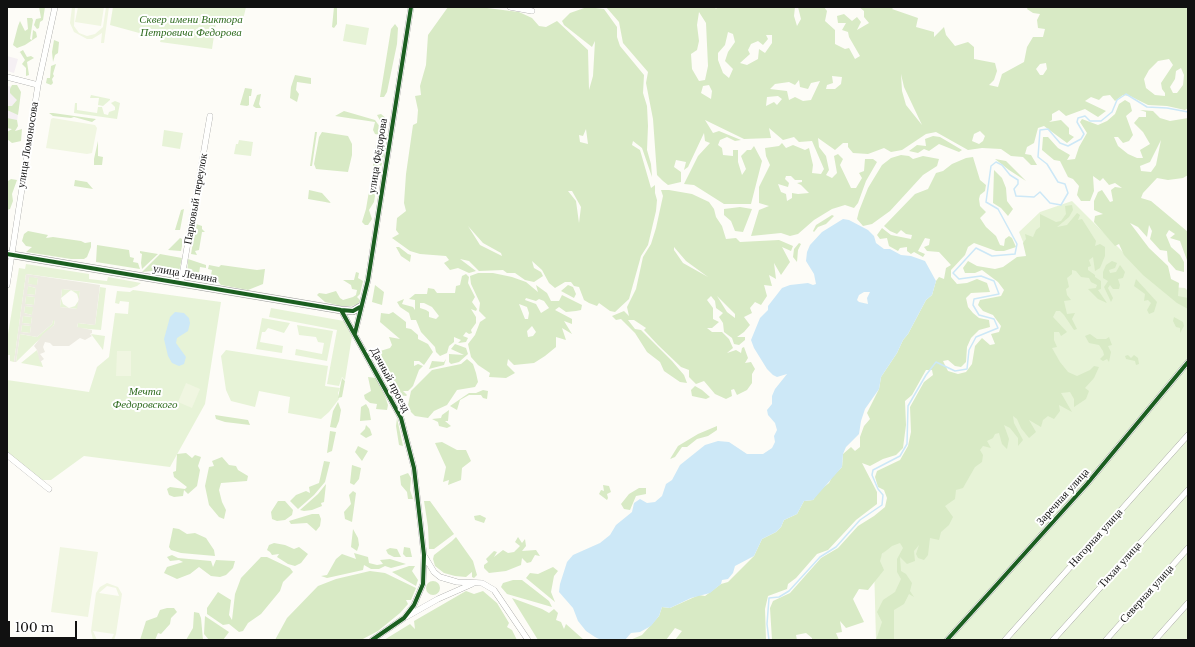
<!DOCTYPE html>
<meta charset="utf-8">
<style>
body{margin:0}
#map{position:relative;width:1195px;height:647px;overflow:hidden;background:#fdfcf7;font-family:"Libre Baskerville",serif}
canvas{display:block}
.frame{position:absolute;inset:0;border:8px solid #111;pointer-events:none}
.scale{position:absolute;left:8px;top:621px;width:69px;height:18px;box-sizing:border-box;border:2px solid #111;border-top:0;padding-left:5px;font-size:12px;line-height:14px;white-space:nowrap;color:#111;-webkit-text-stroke:3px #fff;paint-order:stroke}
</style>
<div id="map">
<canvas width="1195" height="647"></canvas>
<div class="frame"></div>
<div class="scale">100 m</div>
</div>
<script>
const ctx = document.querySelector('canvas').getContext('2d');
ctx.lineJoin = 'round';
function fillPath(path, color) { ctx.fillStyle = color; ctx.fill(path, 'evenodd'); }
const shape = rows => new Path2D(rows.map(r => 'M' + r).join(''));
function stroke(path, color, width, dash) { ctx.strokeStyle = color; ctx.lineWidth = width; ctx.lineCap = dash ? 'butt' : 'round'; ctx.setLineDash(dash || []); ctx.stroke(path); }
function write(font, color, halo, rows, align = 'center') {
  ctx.font = font + ' "Libre Baskerville",serif'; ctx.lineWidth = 4; ctx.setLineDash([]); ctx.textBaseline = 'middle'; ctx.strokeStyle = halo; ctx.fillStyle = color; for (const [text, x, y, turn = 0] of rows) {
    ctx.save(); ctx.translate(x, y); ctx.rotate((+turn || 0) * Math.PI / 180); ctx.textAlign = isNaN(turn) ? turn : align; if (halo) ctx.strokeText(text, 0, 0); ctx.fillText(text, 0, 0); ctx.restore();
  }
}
fillPath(shape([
 [7,56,18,59,14,73,7,71],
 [7,86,14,87,20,97,16,130,7,128]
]), '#f5f0f3');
fillPath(shape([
 [113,7,246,7,243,20,217,16,212,49,160,42,161,39,110,25],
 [346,24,369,28,366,45,343,41],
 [91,95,110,99,110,100,103,106,98,105,99,98,90,98],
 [115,101,120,103,117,119,74,113,75,103,77,103,77,110,97,113,98,107,102,107,104,114,108,115,109,112,115,110,115,107,111,103],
 [164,130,183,133,180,149,162,146],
 [239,140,253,142,251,156,234,154,236,144,238,144],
 [1072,201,1157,286,1185,288,1188,291,1188,640,876,640,874,564,924,504,978,389,1030,259,1019,232,1040,212],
 [26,264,89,274,89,279,107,281,108,277,141,283,137,286,131,288,26,274,14,362,10,361,10,355,7,355,7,340,19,268,25,269],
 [29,276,38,278,37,286,28,284],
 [28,286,36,288,35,295,26,294],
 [100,287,106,288,101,330,77,328,78,323,95,325],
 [62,289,80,291,78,309,60,307],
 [71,290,77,294,79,300,75,306,69,308,63,304,61,298],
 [133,290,221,302,205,404,170,467,84,456,51,480,42,480,7,452,7,380,89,392,97,367,109,357,115,313,128,314,129,302,120,301,119,304,115,303,117,291,130,292],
 [26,296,35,297,34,305,25,304],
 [25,306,34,307,32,315,24,313],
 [271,308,344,321,352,336,345,380,342,377,339,386,327,384,337,330,269,317],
 [23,316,32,317,31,324,22,323],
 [262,318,290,323,284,333,268,328,265,332,262,332,260,342,283,346,282,353,256,349],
 [53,320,55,320,54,325,16,362,20,334,37,337,52,324],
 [22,325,31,326,30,333,21,332],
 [297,325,333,331,327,361,295,355,296,349,322,354,324,343,318,342,316,337,299,335],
 [91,334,105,336,103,350],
 [37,350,43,367,21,363],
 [226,350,328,366,325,386,340,388,338,393,339,399,329,412,321,419,288,413,290,397,259,391,255,407,231,401,226,390,221,356]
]), '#e7f3d7');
fillPath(shape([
 [39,7,45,7,43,20,40,22,39,28,37,29,34,25,36,19,41,18],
 [334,7,337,7,337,24,334,28,332,27],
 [448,7,479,7,519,12,532,18,539,26,546,27,557,21,588,50,589,90,593,76,595,41,592,47,564,25,562,21,570,13,587,7,604,9,617,27,617,37,620,46,644,75,643,93,647,106,648,126,647,150,651,164,652,177,642,148,633,141,632,145,640,150,651,188,655,185,655,193,657,200,656,211,648,245,641,256,629,299,615,312,610,311,599,303,597,306,589,303,584,300,579,287,574,286,571,282,565,282,555,288,549,283,542,270,532,261,534,268,541,272,543,276,534,282,525,280,515,273,507,273,503,270,479,271,469,261,460,259,476,271,469,273,458,268,450,270,444,263,449,260,446,256,420,254,410,251,392,238,399,234,396,230,397,218,406,211,404,203,406,174,413,125,417,123,418,110,415,96,421,95,420,86,426,65,428,35],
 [586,129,588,144,580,142,579,135,583,136],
 [568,191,572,191,581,207,579,223,576,201],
 [468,226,483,243,501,253,502,256,480,245],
 [606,7,715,7,716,9,717,7,795,7,794,16,797,26,801,19,798,7,824,7,827,11,825,21,835,30,835,44,845,49,849,48,855,59,860,56,849,37,848,32,842,30,846,23,838,23,837,16,844,14,852,21,857,17,861,22,857,30,869,23,864,17,864,11,859,7,894,7,892,9,918,18,916,27,934,32,934,37,944,27,946,35,955,46,968,42,974,47,974,59,995,63,997,71,994,80,989,85,998,87,1002,74,1024,62,1027,47,1033,37,1043,37,1045,29,1038,28,1037,20,1040,14,1033,13,1027,9,1028,7,1188,7,1188,108,1185,110,1167,106,1148,105,1130,96,1123,95,1115,101,1110,95,1103,96,1099,100,1091,97,1085,101,1106,111,1098,117,1085,109,1066,116,1059,110,1052,114,1052,120,1049,122,1061,120,1069,128,1069,134,1074,137,1067,143,1044,126,1038,128,1034,143,1027,147,1025,154,1031,155,1037,165,1031,165,1023,157,1011,156,1001,149,982,148,968,150,936,132,926,134,902,150,891,152,884,148,868,154,853,153,848,147,848,143,843,143,835,150,818,138,819,147,826,156,829,170,826,175,832,178,837,173,834,156,838,154,843,159,840,165,851,188,856,188,862,178,859,173,864,171,865,159,873,159,877,162,866,181,858,203,854,208,845,205,832,209,814,220,798,234,790,236,781,233,751,236,759,210,769,206,759,203,759,187,770,165,766,156,765,148,779,146,782,143,786,148,793,145,805,150,809,148,813,165,812,173,821,174,824,169,812,141,799,142,794,137,783,140,769,128,771,138,744,139,705,120,713,133,719,131,741,140,735,141,727,137,720,140,718,145,722,148,723,155,733,156,733,150,738,150,738,162,742,175,746,169,741,156,747,150,751,150,754,146,762,161,751,204,724,204,694,185,684,184,698,156,710,143,705,141,704,133,688,167,684,170,686,162,676,160,674,167,681,172,681,182,668,185,663,181,657,175,653,119,646,83,648,72,623,43,619,22],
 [699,12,706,23,708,66,705,80,699,81,692,69,691,54,697,50,699,41,697,25],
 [728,32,733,34,735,42,728,52,725,61,733,69,729,78,723,73,718,60,718,53,725,45],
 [766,35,772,35,772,43,765,53,759,49,758,59,747,65,740,63,750,54,748,50,751,44,758,41,763,45,768,39],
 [1169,59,1173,65,1161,83,1162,89,1165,93,1165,96,1155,95,1146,88,1144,79,1149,70,1158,61],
 [1046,63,1047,69,1043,75,1040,75,1036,69,1040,64],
 [1181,68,1184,75,1183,85,1177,93,1173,93,1170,87,1175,79,1176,71],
 [901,74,904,87,922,125,906,105,902,91],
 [832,76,842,77,841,84,835,89,826,89,827,85,833,83],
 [799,80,800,87,808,89,811,83,820,81,811,100,803,101,795,97,789,100,787,91,770,89,775,84,789,82,795,85],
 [709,85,712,91,711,99,701,93,703,86],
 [778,96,782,99,777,105,774,102,766,106,767,97],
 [980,131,985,136,983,141,979,144,972,141,974,134],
 [786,176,791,176,795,180,802,180,802,182,797,183,801,185,809,193,798,194,792,193,792,198,787,201,786,194,781,192,778,184,788,187,789,183,785,179],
 [27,18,32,18,33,20,30,39,32,40,33,30,36,32,37,37,25,45,17,48,13,45,18,26,20,21,25,31,28,29],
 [395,24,398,28,397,44,387,92,384,97,380,97,391,29],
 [54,40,59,42,58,53,55,55,53,62,52,52],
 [23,50,27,57,31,56,34,58,27,62,29,75,26,76,26,68,22,64,25,60,20,52,18,53],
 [56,64,53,74,54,76,52,79,53,83,51,85,46,83,47,78,50,78,51,66],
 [295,75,311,78,311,84,297,82,296,90,299,94,297,102,290,98,291,87],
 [12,85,17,85,21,92,18,115,7,110,7,106,12,106,17,100,10,93,10,89],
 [245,88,252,89,251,96,249,96,249,105,247,106,240,105],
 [261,94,259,104,261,108,256,108,253,106,257,95],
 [1125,100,1130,103,1132,111,1126,116,1133,135,1129,141,1123,143,1118,137,1114,137,1118,146,1128,154,1137,158,1143,158,1140,150,1150,144,1143,132,1134,123,1139,117,1146,117,1146,112,1140,110,1153,111,1160,118,1170,121,1188,118,1188,175,1183,178,1168,180,1157,178,1143,193,1141,198,1151,201,1188,232,1188,263,1180,241,1170,238,1175,234,1169,230,1166,235,1171,247,1180,255,1184,262,1184,272,1176,270,1168,261,1167,251,1160,250,1150,239,1152,231,1149,225,1147,237,1138,227,1130,223,1149,248,1168,266,1171,279,1179,283,1178,296,1188,298,1188,309,1177,303,1143,275,1124,255,1119,244,1115,246,1094,222,1095,216,1103,214,1094,210,1094,201,1098,192,1102,190,1110,202,1113,201,1111,190,1115,187,1122,188,1115,183,1109,185,1103,178,1100,181,1093,176,1094,191,1090,201,1081,201,1077,195,1079,186,1073,179,1068,177,1060,161,1054,160,1042,150,1043,137,1048,137,1058,148,1070,155,1067,160,1075,159,1079,147,1087,133,1080,122,1082,119,1098,125,1107,121,1115,114,1119,104],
 [1161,140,1156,165,1151,172,1141,171,1140,166,1150,162],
 [344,111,375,120,380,127,382,124,377,115,381,114,388,120,385,133,381,131,380,135,375,134,373,130,375,122,335,116],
 [49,113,53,113,96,119,92,122,74,117,71,118,53,116],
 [7,118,17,120,18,126,15,131,22,129,21,141,12,143,7,139,7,132,12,129,7,128],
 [315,132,317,132,312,166,310,166],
 [322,132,348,136,352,144,352,155,348,172,316,169,314,164,319,137],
 [933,136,940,137,962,150,959,152,939,144,929,151,924,149,918,153,909,151,917,145,926,146,925,139],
 [98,141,98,156,103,157,102,165,94,165,94,159],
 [382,143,384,154,378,180,371,181,376,144],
 [901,155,909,156,913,159,923,156,939,159,937,166,923,175,890,211,872,224,863,226,857,219,859,211,868,188,882,165,891,158],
 [973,157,980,180,986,185,985,191,980,195,979,199,980,206,986,212,980,218,986,227,996,236,1000,245,1004,246,1005,239,1009,236,1012,238,1016,247,1004,251,996,251,974,243,968,247,965,255,951,270,951,277,957,284,967,283,977,279,987,283,990,292,971,293,966,298,968,307,973,313,979,318,989,320,990,327,979,330,971,338,967,347,966,362,961,367,955,366,948,360,943,361,948,371,958,374,966,372,972,364,975,346,982,338,990,345,995,344,991,334,999,332,1001,326,993,315,983,311,978,305,980,300,1001,296,1004,290,998,282,982,270,975,273,965,273,963,268,968,261,977,266,995,269,1003,267,1017,257,1026,256,1023,243,1026,239,1025,234,1033,237,1036,230,1040,227,1040,214,1056,222,1061,221,1066,214,1065,206,1072,205,1073,210,1069,217,1057,227,1067,225,1077,213,1080,215,1078,220,1082,219,1096,241,1095,246,1100,244,1105,247,1105,256,1100,268,1095,271,1093,257,1089,260,1091,266,1088,267,1088,270,1095,275,1095,277,1101,281,1101,289,1098,290,1107,303,1098,299,1088,289,1096,288,1097,285,1091,282,1089,278,1081,277,1076,271,1072,270,1072,274,1067,278,1069,287,1066,289,1067,295,1071,300,1064,301,1067,314,1075,313,1072,319,1077,329,1074,330,1064,315,1060,311,1056,311,1053,317,1067,332,1061,336,1059,332,1054,332,1054,340,1057,347,1052,348,1060,362,1068,372,1077,376,1090,370,1094,366,1099,367,1094,378,1085,388,1089,391,1086,399,1074,407,1074,399,1070,392,1061,393,1072,412,1059,405,1060,411,1054,419,1048,416,1043,420,1041,427,1029,420,1036,432,1029,438,1021,428,1017,419,1013,416,1014,423,1023,440,1018,446,1018,438,1010,428,1004,425,1009,439,1007,449,1002,444,999,433,995,434,993,438,987,441,991,448,983,446,980,450,983,455,982,462,975,467,963,488,956,490,955,499,945,506,953,517,949,525,941,532,939,540,930,538,928,555,924,560,918,558,916,554,919,545,914,551,915,561,907,564,900,557,901,571,906,574,912,583,910,591,914,597,909,594,904,604,894,610,894,640,876,640,882,622,877,612,883,600,895,592,901,579,897,572,897,559,903,548,900,543,892,546,882,554,880,561,884,570,868,590,859,589,853,599,864,622,846,628,840,621,842,632,836,633,839,640,812,640,812,638,806,633,796,635,797,640,772,640,770,608,773,601,790,593,821,558,838,548,858,526,874,516,885,507,887,498,884,490,878,487,875,477,877,471,900,460,908,446,911,432,910,407,924,382,933,375,932,370,926,370,912,395,905,401,906,425,903,448,896,455,883,459,870,466,862,463,877,492,877,504,856,520,828,550,817,554,796,578,788,584,787,589,768,596,765,609,766,640,675,640,682,631,675,628,666,640,630,640,642,635,659,616,662,607,670,608,699,595,705,596,721,584,728,582,754,556,762,539,776,532,781,527,784,520,797,514,804,501,813,500,819,491,829,483,832,477,842,467,843,454,851,447,855,451,860,447,860,437,864,426,870,419,867,413,879,389,881,377,897,353,903,340,908,334,926,300,932,295,936,281,939,277,944,279,946,268,951,265,939,252,927,251,924,247,929,245,930,239,925,238,918,251,925,254,923,257,914,252,911,254,907,251,907,247,900,248,898,251,889,246,887,238,880,239,877,235,882,228,891,235,911,239,912,235,906,234,901,230,897,234,890,231,884,226,915,194,928,189,936,173,943,171,952,164,966,158],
 [995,159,1006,161,1026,181,1009,170],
 [994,170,1002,178,1006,188,1007,201,1013,209,1008,216,1001,208,993,203],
 [11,179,17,180,12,194,13,201,10,209,7,210,7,186,8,181],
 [75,180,87,182,93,189,74,186],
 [377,184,374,202,369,210,372,219,368,225,365,225,362,222,366,209,370,185],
 [309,190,322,193,331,203,308,199],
 [661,190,669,190,692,194,709,202,714,209,716,217,722,226,726,239,736,238,740,242,779,240,793,246,791,251,782,247,790,262,781,275,774,263,776,279,769,275,772,286,764,285,767,296,761,305,755,302,750,308,752,313,744,317,750,325,744,332,737,337,745,337,745,340,739,345,734,344,732,338,724,332,723,323,719,317,723,313,716,308,715,301,711,296,707,300,713,308,713,319,719,322,712,328,707,328,712,332,722,332,729,339,733,348,727,353,736,350,741,353,742,348,744,347,748,358,745,363,751,362,755,369,752,374,752,383,747,390,737,395,734,389,731,390,732,396,726,399,715,394,704,381,696,384,689,377,689,370,681,367,658,345,644,330,646,328,634,320,628,320,635,329,641,330,672,361,684,375,687,383,680,382,664,371,660,362,647,352,635,333,621,319,616,320,612,316,624,311,629,316,627,307,636,289,643,257,651,244,656,228,663,196],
 [674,247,686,261,708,277,683,263,674,250],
 [717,296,735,314,735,318,727,312],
 [740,207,752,209,743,232,735,231,731,221,724,215,724,209],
 [184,209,180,230,175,230,181,210],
 [832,215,834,216,826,224,818,227,814,232,813,231,816,225],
 [196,224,202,226,202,229,205,232,202,232,199,250,195,251,197,255,191,254],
 [28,231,48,235,46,238,53,237,81,241,85,243,91,242,91,247,87,257,84,259,71,259,26,252,32,247,26,246,22,241,24,234],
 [180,238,182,239,182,246,181,251,168,250],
 [799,243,801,244,798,250,797,262,793,257,794,249],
 [97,245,129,250,130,257,134,258,133,262,138,263,140,269,96,262],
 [396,247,399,247,408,254,411,255,410,262,401,256],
 [140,251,158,254,142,269,141,263,142,254,140,253],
 [160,254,182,258,179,272,169,277,162,272,158,274,152,271,142,272],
 [188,259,206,265,206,268,200,267,199,273,205,274,204,278,194,277,193,280,187,277],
 [1112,261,1117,263,1115,268,1109,270,1110,273,1116,272,1120,265,1125,272,1123,278,1118,279,1120,285,1119,289,1113,289,1110,285,1108,288,1113,298,1111,302,1104,287,1108,281,1103,278,1103,272,1106,265],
 [209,265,219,267,221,265,257,270,265,269,263,284,248,290,221,285,217,280,207,278,207,274,211,275,212,270,208,269],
 [356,272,359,273,358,278,363,281,360,294,357,297,360,300,358,304,352,306,341,306,325,302,317,295,319,293,326,294,336,291,340,298,343,300,353,297,356,295,357,290,352,289,351,285,343,280,354,280],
 [478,273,493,273,512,277,526,282,538,292,536,285,547,293,551,301,559,301,562,295,582,305,581,310,576,311,566,312,559,307,555,310,572,319,572,324,564,321,572,334,562,328,566,340,556,337,556,347,545,356,534,363,514,365,508,359,507,365,515,373,506,378,489,377,490,373,478,365,471,357,468,344,475,335,480,322,486,318,479,311,480,303,471,284,470,276],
 [526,298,536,301,539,299,544,301,549,308,541,313,536,304,525,300],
 [519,304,527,307,529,313,528,319,525,319],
 [532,326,536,332,533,336,528,337,527,331],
 [466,274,469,277,468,283,475,297,472,302,477,309,476,311,471,309,476,317,476,323,471,330,472,333,469,334,466,332,463,336,468,338,466,342,458,343,461,340,454,337,454,342,449,346,447,353,440,356,436,352,435,347,421,332,416,320,411,320,409,313,400,307,397,302,404,299,402,304,413,307,415,310,415,300,409,299,415,294,427,294,428,288,434,289,437,293,455,293,456,286,460,285,462,276],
 [420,303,424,303,432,307,439,316,436,319,429,317,429,312,426,310,420,308],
 [1136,279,1157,302,1154,312,1149,314,1147,310,1151,303,1148,300,1144,301,1145,294,1134,286],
 [375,285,384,292,382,305,372,302],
 [568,285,573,287,576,294,574,298,561,291],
 [393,312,406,322,406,328,411,329,418,335,418,339,428,344,433,352,424,365,419,361,414,361,414,366,418,364,423,366,419,370,413,386,408,391,403,391,407,395,406,396,399,395,397,390,392,387,377,358,382,359,376,355,377,352,390,348,392,345,389,337,400,339,380,322,381,313,389,314],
 [1174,317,1183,322,1184,326,1180,333,1180,328,1176,327,1173,321],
 [1090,334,1097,339,1106,339,1109,337,1112,345,1108,346,1111,352,1109,362,1107,359,1103,361,1100,359,1104,355,1103,351,1099,345,1089,343,1085,336],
 [455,344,466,348,468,354,459,362,451,364,449,362,449,354,464,355,451,349],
 [1128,355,1131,358,1134,355,1138,358,1139,364,1136,365,1135,361,1126,359,1125,356],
 [446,359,444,365,429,369,432,361,444,362],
 [467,359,473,364,476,373,478,382,475,387,457,390,447,405,434,411,428,418,415,416,411,412,408,405,411,391,432,370,461,364],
 [368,377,376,378,385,396,388,405,387,410,376,409,377,404,370,403,365,399,364,395,371,391],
 [342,378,345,381,342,397,338,398],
 [695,386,702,390,710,397,706,399,692,396,691,390],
 [483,390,488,391,487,399,483,398,481,395,469,395,460,400,457,410,450,406,469,393,476,393],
 [338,402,341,410,339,421,336,428,330,427,333,411],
 [366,404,369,409,371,420,360,421,361,407],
 [449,410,448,421,445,421,451,426,447,428,439,426,438,422,432,419,441,418,442,415],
 [215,415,248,420,250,425,225,422,216,419],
 [397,418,403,446,399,445,396,426],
 [366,425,370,429,372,435,366,438,360,434,365,429],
 [717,426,717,430,708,436,697,439,687,447,682,447,675,457,670,459,678,446,698,434],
 [330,431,336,432,332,451,327,453],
 [442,442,457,450,466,450,471,461,462,468,461,480,448,485,449,480,443,482,446,467,435,443],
 [358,446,368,451,362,461,355,452],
 [186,453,192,458,195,455,201,457,198,466,200,470,197,486,188,494,184,490,183,496,174,497,169,495,167,489,170,487,185,489,187,487,174,477,173,472,176,471,177,454],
 [222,457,229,465,236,466,238,470,248,476,247,481,221,483,219,490,222,502,226,510,224,519,219,517,209,505,205,486,209,467,214,466,212,461],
 [324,461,330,462,325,482,314,495,298,509,290,501,296,495,306,491,310,493,309,487,319,483],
 [352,465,361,468,359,479,354,485,350,483],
 [408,473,411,478,410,490,413,499,408,499,407,492,401,485,400,476],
 [326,484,324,502,321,503,322,506,312,510,304,511,300,510,318,494],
 [603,485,609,486,611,492,607,494,608,498,607,500,599,494,601,490,604,491],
 [639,488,646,488,646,494,636,496,630,510,624,509,621,504,629,494],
 [353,491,356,493,352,522,345,519,344,512,351,504,349,495],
 [278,501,285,501,293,510,292,515,285,520,277,521,272,519,271,512],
 [424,501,430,501,454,534,434,549,429,549,428,527],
 [312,514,319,514,321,519,320,526,316,531,307,523,291,524,289,521],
 [480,515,486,518,484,523,475,520,474,516],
 [173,528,179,529,187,534,195,533,206,538,214,550,215,556,181,553,171,550,169,547],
 [353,529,358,538,359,545,357,551,351,547],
 [456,537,473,561,477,575,474,578,472,577,472,572,466,577,455,576,444,573,435,566,433,559,434,555,452,541],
 [518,537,522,543,525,539,526,546,522,551,536,550,540,556,535,555,531,562,527,563,522,558,521,565,506,571,489,573,484,568,484,565,488,562,486,559,494,551,497,552,494,557,503,550,508,553,514,552,520,546,515,542],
 [274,543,285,545,294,549,299,547,308,554,301,563,295,566,288,564,277,557,279,554,272,555,270,552,267,550,269,545],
 [404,547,410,548,412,557,406,557,403,554],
 [390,548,397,549,401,557,394,557,388,554,386,550],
 [354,553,368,557,369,563,377,565,383,564,380,560,390,559,406,564,391,568,385,566,379,569,371,569,364,565,363,570,327,578,321,576,327,575,336,559,342,554,356,559],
 [172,555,178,558,211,561,213,567,216,560,235,561,233,568,226,575,220,577,211,576,199,567,190,574,177,579,164,573,167,567,183,562,179,560,170,561,167,557],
 [261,557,267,557,290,568,293,572,283,582,280,591,261,614,248,623,243,631,239,632,229,624,223,625,207,614,207,608,218,592,231,600,229,615,232,620,235,594,241,578],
 [409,566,415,566,412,571,418,580,416,586,392,572],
 [553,567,558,571,554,576,551,592,555,602,526,578,530,573,538,574],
 [370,571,385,573,416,588,411,600,406,600,408,604,400,613,378,631,361,640,275,640,287,618,318,586,336,579],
 [513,580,522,580,549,601,552,607,507,594,501,587,503,583],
 '426 588a7 7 0 1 1 14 0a7 7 0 1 1-14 0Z',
 [466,591,474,594,483,591,497,603,509,623,507,627,512,630,517,640,384,640,410,624,415,629,414,621],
 [512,598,542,609,549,613,554,609,558,613,556,620,561,622,564,629,566,624,584,640,538,640],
 [167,608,174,608,177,612,171,618,170,624,161,634,158,633,155,640,140,640,146,621,157,617,160,610],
 [194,612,199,613,201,618,203,640,186,640,193,628],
 [205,616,229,632,223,640,209,640,204,634]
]), '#d8eac5');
fillPath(shape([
 [72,7,75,7,74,26,79,33,87,36,95,34,103,27,106,7,109,7,104,43,101,43,102,33,92,39,87,39,74,32,70,23],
 [78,7,104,7,101,26,75,22],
 [53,118,95,125,97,128,92,153,87,154,46,148,51,119],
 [117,351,131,351,131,376,116,376],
 [186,383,200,389,192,408,178,402],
 [60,547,98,552,88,617,51,612],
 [107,583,118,587,122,594,116,634,114,640,111,640,114,634,93,631,97,640,93,640,91,631,96,593,100,587],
 [107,586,116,588,119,596,99,593]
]), '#f0f6e1');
fillPath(shape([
 [26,274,100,285,95,325,78,323,77,327,92,330,92,333,90,334,92,336,85,340,80,338,69,346,53,346,50,343,45,342,43,347,45,352,40,354,44,359,40,362,37,350,34,346,43,334,54,325,55,321,53,320,52,324,37,337,20,334,16,362,14,362],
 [29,277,38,278,37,285,28,284],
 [28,286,36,288,35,295,27,294],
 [62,289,80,291,77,309,60,307],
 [26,296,35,297,34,305,25,304],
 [25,306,33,307,32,315,24,313],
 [23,316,32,317,31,324,22,323],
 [22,325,31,326,30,333,21,332]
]), '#edebe2');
fillPath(shape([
 [843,219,849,220,868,230,874,236,876,243,884,249,890,249,901,255,911,256,925,261,936,281,932,295,926,300,908,334,903,340,897,353,881,377,879,389,865,409,861,421,859,434,846,447,843,454,842,467,813,500,804,501,797,514,784,520,781,527,776,532,762,539,754,556,735,566,733,573,728,579,722,580,721,584,710,593,691,598,670,608,662,607,659,616,651,626,640,632,631,633,625,640,601,640,595,637,586,631,578,621,573,608,559,592,560,584,567,562,573,555,600,543,610,535,616,525,632,512,634,503,640,499,647,503,655,502,662,496,666,484,672,480,680,465,705,445,718,441,729,442,747,454,763,454,772,448,775,442,774,436,777,430,775,423,768,415,767,410,772,404,772,396,775,389,787,374,777,377,773,375,767,369,754,348,751,340,760,318,768,310,768,306,782,288,790,285,808,283,813,285,816,284,814,274,806,261,807,252,810,245,822,232],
 [864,292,870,292,867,298,868,304,859,302,857,300,859,295],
 [175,312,184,313,189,318,190,323,188,331,177,338,176,343,186,357,184,364,179,366,172,363,168,356,164,339,170,317]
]), '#cde8f7');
stroke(shape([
 [769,640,767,624,769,598,779,597,789,591,820,557,836,547,860,520,882,505,883,495,878,489,872,475,873,470,900,456,907,444,908,406,926,375,936,362,955,371,967,369,969,350,976,337,998,328,994,319,979,315,973,305,974,299,999,294,994,281,981,276,959,279,953,273,976,248,992,256,1015,254,1017,244,998,209,986,202,991,166,996,162,1002,165,1010,175,1018,180,1018,184,1014,189,1016,196,1034,197,1040,192,1050,203,1061,205,1068,193,1065,184,1058,182,1047,164,1038,157,1040,130,1048,129,1060,143,1068,146,1081,139,1084,134,1077,122,1078,118,1085,116,1090,121,1101,121,1112,112,1117,100,1126,94,1147,107,1167,108,1188,112]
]), '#cde8f7', 1.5);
const minor = shape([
 [510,7,532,11],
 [7,77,38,85],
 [181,282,210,116],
 [7,285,38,85,55,7],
 [341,310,401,418,414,468,424,555,423,584,414,605,404,618,372,640],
 [355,333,368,280,411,7],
 [7,455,49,489],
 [425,557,434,572,440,577,457,582,482,583,494,590,528,640],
 [406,617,438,599,472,584],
 [947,640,1087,484,1188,362],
 [1005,640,1188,435],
 [1053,640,1188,490],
 [1106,640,1188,548],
 [1155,640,1188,603]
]);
const tertiary = shape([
 [7,254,341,310,353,311,360,307]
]);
stroke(minor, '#979795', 6);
stroke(tertiary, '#979795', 8);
stroke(minor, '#fffffe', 5.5);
stroke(tertiary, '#fffffe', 7);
stroke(shape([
 [7,254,341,310,353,311,360,307],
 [341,310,401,418,414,468,424,555,423,584,414,605,404,618,372,640],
 [355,333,368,280,411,7],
 [947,640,1087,484,1188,362]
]), '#1b5e20', 4);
write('italic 11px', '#2f6b1f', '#fff', [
 ["Сквер имени Виктора",191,20],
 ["Петровича Федорова",191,33],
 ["Мечта",145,392],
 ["Федоровского",145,405]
]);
write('11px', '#111', '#fff', [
 ["улица Ломоносова",28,145,-81],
 ["улица Фёдорова",378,156,-81],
 ["Парковый переулок",196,199,-80],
 ["улица Ленина",185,274,10],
 ["Дачный проезд",390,380,62],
 ["Заречная улица",1063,497,-48],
 ["Нагорная улица",1096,538,-48],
 ["Тихая улица",1120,565,-48],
 ["Северная улица",1147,594,-48]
]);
</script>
